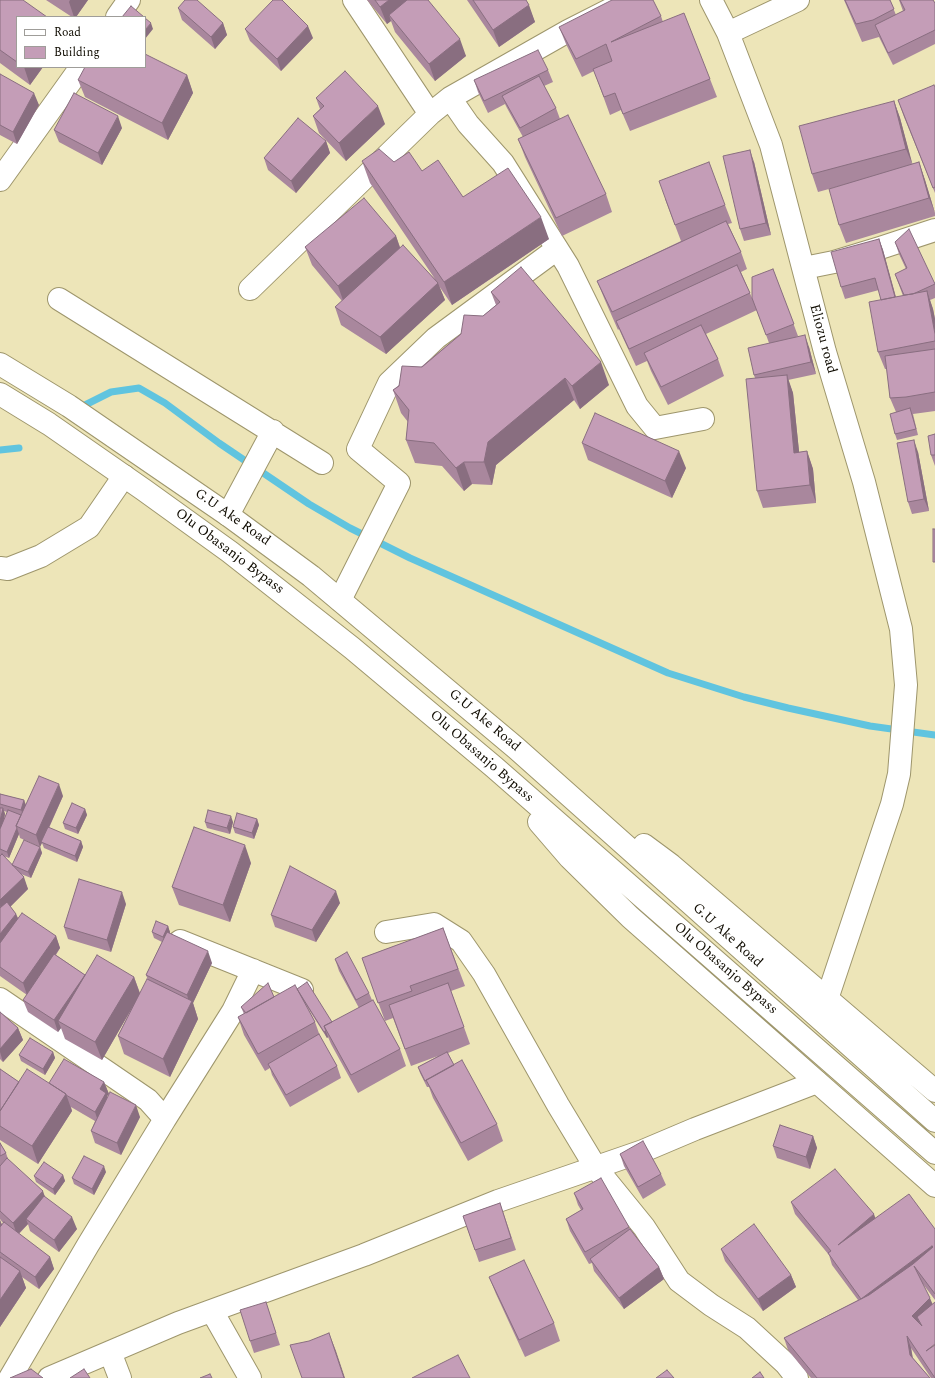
<!DOCTYPE html>
<style>
body{margin:0}
#map{position:relative;width:935px;height:1378px;overflow:hidden;background:#ede5b8;font-family:Spectral,serif}
canvas{display:block}
.legend{position:absolute;left:16px;top:16px;width:130px;height:52px;box-sizing:border-box;background:#fff;border:1px solid #9f9d99;margin:0;padding:5px 7px;list-style:none;font-size:12px;color:#0f0b01}
.legend li{display:flex;align-items:center;gap:8px;height:20px}
.legend b{width:20px;border:1px solid #9f9d99}
</style>
<div id="map">
<canvas width="935" height="1378"></canvas>
<ul class="legend">
<li><b style="height:5px;background:#fff"></b>Road</li>
<li><b style="height:11px;background:#c49db7"></b>Building</li>
</ul>
</div>
<script>
const ctx = document.querySelector('canvas').getContext('2d');
ctx.lineJoin = 'round';
const shape = rows => new Path2D(rows.map(r => 'M' + r).join(''));
function stroke(path, color, width, dash) { ctx.strokeStyle = color; ctx.lineWidth = width; ctx.lineCap = dash ? 'butt' : 'round'; ctx.setLineDash(dash || []); ctx.stroke(path); }
function fillPath(path, color) { ctx.fillStyle = color; ctx.fill(path, 'evenodd'); }
function write(font, color, halo, rows, align = 'center') {
  ctx.font = font + ' Spectral,serif'; ctx.lineWidth = 3.5; ctx.setLineDash([]); ctx.textBaseline = 'middle'; ctx.strokeStyle = halo; ctx.fillStyle = color; for (const [text, x, y, turn = 0] of rows) {
    ctx.save(); ctx.translate(x, y); ctx.rotate((+turn || 0) * Math.PI / 180); ctx.textAlign = isNaN(turn) ? turn : align; if (halo) ctx.strokeText(text, 0, 0); ctx.fillText(text, 0, 0); ctx.restore();
  }
}
stroke(shape([
 [85,405,111,392,139,388,165,403,219,443,309,504,350,528,410,558,668,673,744,697,788,708,870,726,935,735],
 [0,450,19,448]
]), '#60c4df', 7);
const minor = shape([
 [354,0,430,114],
 [711,0,728,33,771,145,825,352,864,482,901,629,906,685,899,774,892,804,827,999],
 [117,17,129,0],
 [728,33,798,0],
 [450,98,468,124,503,163,568,266,637,406,655,428,703,419],
 [0,180,81,67],
 [804,268,834,262,880,248,935,230],
 [250,289,430,114,450,98,568,31,629,0],
 [59,299,322,463],
 [228,515,273,431],
 [0,568,8,569,41,556,89,527,124,476],
 [340,600,399,483,358,449,389,383,436,338,557,249],
 [386,932,434,924,461,941,484,974,558,1105,596,1168,644,1227,679,1281,711,1305,747,1328,786,1364,797,1378],
 [180,941,302,990],
 [0,999,148,1100,165,1119,88,1245,10,1378],
 [165,1119,233,1011,253,970],
 [212,1311,250,1378],
 [110,1352,120,1378],
 [49,1378,178,1323,364,1255,498,1201,643,1151,695,1129,817,1082]
]);
const major = shape([
 [0,364,69,406,228,515,311,576,516,748,935,1121],
 [0,394,49,424,144,490,230,552,352,648,494,767,935,1153],
 [539,822,570,858,630,917,935,1186],
 [644,845,671,865,935,1091]
]);
stroke(minor, '#9e966c', 24);
stroke(major, '#9e966c', 24);
stroke(minor, '#fff', 22);
stroke(major, '#fff', 22);
fillPath(shape([
 [0,0,17,17,17,67,43,67,30,85,0,63],
 [46,0,88,0,76,17,72,17],
 [367,0,428,0,466,56,435,81,395,32,391,21,387,24],
 [467,0,526,0,535,22,499,47],
 [844,0,890,0,896,15,903,11,899,0,933,0,935,3,935,44,893,65,879,37,862,42],
 [178,8,223,23,227,35,215,49,182,20],
 [661,16,663,22,710,79,717,97,630,131,621,110,610,115,594,71,582,77,566,44,559,27],
 [245,29,313,38,281,71,250,41],
 [548,70,553,82,544,86,556,108,560,119,606,194,612,212,562,236,525,157,518,139,523,137,507,108,505,104,488,113,478,92,474,80],
 [0,74,39,105,17,144,0,135],
 [187,75,193,93,168,140,85,97,78,80],
 [935,87,935,193,904,117,898,100],
 [316,98,385,124,346,161,319,133,313,116,320,109],
 [894,101,900,118,912,164,919,162,925,180,935,213,935,216,846,243,839,225,847,184,818,192,812,174],
 [122,128,102,165,59,142,54,130],
 [326,141,330,153,296,193,268,170,264,158],
 [362,161,394,162,422,171,463,197,549,239,452,305,439,286,445,300,386,354,341,325,335,307,342,301,312,265,305,247,396,236,400,247,435,279,370,183],
 [754,162,771,235,744,241,740,229],
 [665,199,725,205,732,223,728,224,741,252,747,269,741,272,752,298,773,269,798,336,796,337,809,347,816,374,788,380,793,393,799,452,807,451,813,469,816,503,763,508,757,491,755,378,754,375,769,343,757,310,706,334,718,359,724,376,668,405,651,371,647,361,636,366,623,338,619,329,618,330,604,298,597,281,681,241],
 [879,239,883,250,896,297,903,296,895,274,906,269,899,254,895,242,935,283,935,298,930,300,933,309,935,319,935,411,913,414,918,435,897,440,895,434,896,412,890,398,887,369,885,369,878,352,881,300,879,290,845,299,841,287],
 [491,292,609,385,580,409,574,400,496,465,492,485,472,484,464,491,442,466,415,463,406,440,408,422,401,413,393,390,496,305],
 [935,434,935,466,931,455],
 [582,443,686,468,672,498,588,460],
 [918,452,929,511,912,514,908,502],
 [0,794,24,800,26,805,63,796,49,828,81,841,83,847,77,862,44,848,42,843,40,847,20,838,19,834,9,858,3,856,12,865,40,847,42,853,31,878,21,874,28,889,10,907,16,914,18,918,56,936,60,948,56,955,85,975,85,976,134,977,140,993,148,980,146,975,162,942,154,938,152,932,168,926,170,933,212,963,193,1003,198,1019,170,1077,124,1054,118,1036,132,1008,102,1060,65,1039,61,1028,58,1032,28,1012,23,1000,27,995,0,976,0,856,1,855,0,855],
 [4,811,7,812,4,820,5,814],
 [85,809,87,815,78,834,65,829,63,823],
 [257,819,259,825,254,839,235,833,233,827],
 [205,822,233,822,230,834,207,828],
 [251,863,230,922,179,905,172,887],
 [340,903,316,942,275,927,271,915],
 [126,904,111,952,68,939,64,927],
 [443,928,465,986,451,991,470,1044,448,1053,454,1065,497,1124,503,1141,468,1161,433,1098,429,1087,427,1087,420,1073,418,1067,438,1056,411,1066,393,1018,385,1021,362,958],
 [335,959,369,993,372,1000,400,1049,406,1066,358,1093,331,1044,328,1037,327,1038,304,1002,315,1022,321,1039,337,1066,341,1078,290,1107,272,1075,270,1068,265,1071,244,1035,238,1017,244,1014,241,1007,274,997,298,992,297,989,332,1022,359,1008,339,971],
 [0,1012,18,1028,23,1040,3,1062,0,1059],
 [53,1052,55,1058,45,1075,21,1061,19,1055],
 [0,1069,19,1082,49,1083,104,1082,109,1094,107,1096,107,1097,140,1117,121,1155,95,1143,91,1131,95,1121,71,1107,72,1111,38,1164,0,1140],
 [813,1136,817,1148,810,1169,777,1158,773,1146],
 [0,1143,6,1153,8,1159,77,1229,59,1252,30,1231,28,1224,19,1234,50,1257,54,1269,39,1289,22,1277,26,1288,0,1327,0,1220,2,1225,3,1223,0,1219],
 [620,1154,661,1174,666,1185,643,1199,624,1166],
 [106,1172,94,1195,74,1184,72,1178],
 [63,1175,65,1181,55,1195,36,1182,34,1176],
 [574,1193,629,1227,630,1229,659,1267,664,1279,624,1309,594,1271,592,1263,589,1264,570,1231,566,1219,581,1210,578,1205],
 [791,1202,935,1229,935,1300,923,1284,935,1378,931,1378,911,1348,913,1358,930,1378,811,1378,788,1350,784,1338,858,1300,832,1265,829,1255,795,1214],
 [500,1203,516,1250,479,1262,463,1216],
 [721,1249,791,1275,796,1287,763,1311,725,1261],
 [489,1277,554,1323,560,1341,525,1357,496,1294],
 [266,1302,280,1345,254,1353,250,1341]
]), '#a9879d');
fillPath(shape([
 [70,0,88,0,76,17,74,17,69,2],
 [389,0,417,0,389,15,391,21,387,24,380,7],
 [529,5,535,22,499,47,493,30],
 [151,23,153,29,145,39,145,30],
 [223,23,227,35,215,49,211,37],
 [308,26,313,38,281,71,277,59],
 [460,39,466,56,435,81,429,64],
 [24,67,43,67,30,85],
 [187,75,193,93,168,140,162,123],
 [34,93,39,105,17,144,13,132],
 [894,101,900,118,913,166,906,149],
 [378,106,385,124,346,161,339,143],
 [118,116,122,128,102,165,98,153],
 [326,141,330,153,296,193,291,181],
 [750,150,754,162,771,235,766,223],
 [919,162,925,180,935,213,929,198],
 [541,217,549,239,452,305,444,282],
 [396,236,402,254,344,303,338,286],
 [879,239,883,250,899,309,895,297],
 [438,283,445,300,386,354,380,337],
 [927,291,933,309,935,319,935,334],
 [805,335,809,347,816,374,811,362],
 [601,362,609,385,580,409,572,386],
 [787,375,793,393,801,470,794,453],
 [565,378,574,400,496,465,492,485,484,462,488,442],
 [914,440,918,452,929,511,924,499],
 [679,451,686,468,672,498,665,481],
 [807,451,813,469,816,503,810,485],
 [464,462,472,484,464,491,456,468],
 [59,784,63,796,40,847,36,835],
 [24,800,26,806,24,816,21,810],
 [3,808,5,814,0,838,0,821],
 [85,809,87,815,78,834,76,828],
 [231,816,233,822,230,834,227,828],
 [257,819,259,825,254,839,252,833],
 [17,828,19,834,9,858,7,852],
 [81,841,83,847,77,862,75,856],
 [245,845,251,863,230,922,223,905],
 [40,847,42,853,31,878,28,872],
 [24,877,28,889,3,914,0,906,0,900],
 [336,891,340,903,316,942,312,930],
 [122,892,126,904,111,952,107,940],
 [16,914,21,926,0,952,0,934],
 [168,926,170,932,166,943,163,937],
 [56,936,60,948,27,995,23,983],
 [208,951,212,963,193,1003,198,1019,170,1077,163,1059,190,1005,187,995],
 [85,975,89,987,58,1021,61,1028,58,1032,54,1020],
 [134,977,140,994,102,1060,95,1042],
 [18,1028,23,1040,3,1062,0,1052,0,1049],
 [326,1031,328,1037,327,1038,324,1032],
 [53,1052,55,1058,45,1075,43,1069],
 [104,1082,109,1094,107,1096,110,1105,99,1124,95,1112,100,1089],
 [66,1094,72,1111,38,1164,32,1146],
 [136,1105,140,1117,121,1155,117,1143],
 [813,1136,817,1148,810,1169,806,1157],
 [104,1166,106,1172,94,1195,92,1189],
 [63,1175,65,1181,55,1195,53,1189],
 [43,1191,47,1203,26,1219,28,1224,17,1235,13,1223],
 [874,1214,878,1226,838,1245],
 [72,1217,77,1229,59,1252,54,1240],
 [0,1220,4,1230,0,1235],
 [932,1246,935,1254,914,1266,866,1311,861,1299],
 [50,1257,54,1269,39,1289,35,1277],
 [659,1267,664,1279,624,1309,619,1298],
 [20,1271,26,1288,0,1327,0,1300],
 [791,1275,796,1287,763,1311,758,1299],
 [930,1298,935,1310,917,1317,920,1324,912,1316],
 [329,1333,336,1351,345,1378,344,1378],
 [907,1336,911,1348,914,1367,910,1355]
]), '#896e80');
const building = shape([
 [0,0,23,0,47,17,17,17,17,62,0,50,0,0],
 [185,0,197,0,223,23,211,37,178,8,185,0],
 [273,0,282,0,308,26,277,59,245,29,273,0],
 [375,0,389,0,380,7,375,0],
 [407,0,428,0,460,39,429,64,389,15,407,0],
 [473,0,526,0,529,5,493,30,473,0],
 [612,0,653,0,661,16,611,42,684,13,710,79,623,114,615,93,604,97,593,69,612,61,606,44,576,59,559,27,612,0],
 [845,0,890,0,894,9,873,20,856,24,845,0],
 [900,0,933,0,935,3,935,30,888,53,875,25,905,10,900,0],
 [131,6,144,17,122,17,131,6],
 [145,18,151,23,145,30,145,18],
 [538,50,548,70,484,101,474,80,538,50],
 [145,54,187,75,162,123,78,80,85,67,145,67,145,54],
 [345,71,378,106,339,143,313,116,324,106,316,98,345,71],
 [0,74,34,93,13,132,0,125,0,74],
 [539,76,556,108,520,128,502,96,539,76],
 [934,85,935,87,935,187,933,188,898,100,934,85],
 [74,93,118,116,98,153,54,130,74,93],
 [894,101,906,149,812,174,799,126,894,101],
 [568,115,606,194,556,218,518,139,568,115],
 [298,118,326,141,291,181,264,158,298,118],
 [379,149,394,162,409,152,422,171,438,160,463,197,508,168,541,217,444,282,362,161,379,149],
 [750,150,766,223,740,229,723,156,750,150],
 [709,162,725,205,675,225,659,181,709,162],
 [919,162,929,198,839,225,829,189,919,162],
 [364,198,396,236,338,286,305,247,364,198],
 [726,221,741,252,612,312,597,281,726,221],
 [909,229,935,284,913,294,904,295,895,274,907,268,895,242,909,229],
 [879,239,895,297,881,300,875,278,841,287,831,252,879,239],
 [403,245,438,283,380,337,335,307,403,245],
 [737,265,750,293,629,349,616,321,737,265],
 [521,267,601,362,572,386,565,378,488,442,484,462,464,462,456,468,434,443,406,440,409,410,393,390,399,386,402,366,422,367,461,334,464,315,483,316,500,302,491,292,521,267],
 [773,269,794,324,766,335,752,298,752,277,773,269],
 [927,291,935,334,935,341,878,352,869,302,927,291],
 [701,325,718,359,661,387,644,353,701,325],
 [805,335,811,362,754,375,748,348,805,335],
 [935,349,935,392,906,397,890,398,885,356,935,349],
 [787,375,794,453,807,451,810,485,757,491,746,379,787,375],
 [910,408,916,429,895,434,890,414,910,408],
 [595,413,679,451,665,481,582,443,595,413],
 [935,434,935,455,931,455,928,436,935,434],
 [914,440,924,499,908,502,897,443,914,440],
 [933,529,935,529,935,562,933,562,933,529],
 [39,776,59,784,36,835,16,826,39,776],
 [0,794,24,800,21,810,0,804,0,794],
 [72,803,85,809,76,828,63,823,72,803],
 [0,808,3,808,0,821,0,808],
 [8,810,21,815,16,826,17,828,7,852,0,849,0,829,8,810],
 [208,810,231,816,227,828,205,822,208,810],
 [237,813,257,819,252,833,233,827,237,813],
 [48,827,81,841,75,856,41,842,48,827],
 [194,827,245,845,223,905,172,887,194,827],
 [24,840,40,847,28,872,12,865,24,840],
 [2,854,24,877,0,900,0,856,2,854],
 [290,866,336,891,312,930,271,915,290,866],
 [79,879,122,892,107,940,64,927,79,879],
 [7,902,16,914,0,934,0,908,7,902],
 [22,913,56,936,23,983,0,967,0,943,22,913],
 [156,921,168,926,163,937,152,932,156,921],
 [443,928,458,969,410,986,412,991,378,1003,362,958,443,928],
 [167,932,208,951,187,995,146,975,167,932],
 [347,952,369,993,356,1000,335,959,347,952],
 [54,954,85,975,54,1020,23,1000,54,954],
 [97,955,134,977,95,1042,58,1021,97,955],
 [147,979,192,1001,163,1059,118,1036,147,979],
 [307,982,332,1022,324,1026,326,1031,324,1032,297,989,307,982],
 [268,983,274,997,246,1013,241,1007,268,983],
 [448,983,464,1027,405,1049,389,1005,448,983],
 [295,985,315,1022,258,1054,238,1017,295,985],
 [373,1000,400,1049,351,1075,324,1026,373,1000],
 [0,1012,18,1028,0,1049,0,1012],
 [319,1034,337,1066,286,1095,268,1064,319,1034],
 [30,1038,53,1052,43,1069,19,1055,30,1038],
 [447,1052,454,1065,425,1081,418,1067,447,1052],
 [64,1059,104,1082,100,1089,106,1093,95,1112,66,1095,66,1094,49,1083,64,1059],
 [462,1060,497,1124,461,1143,426,1080,462,1060],
 [0,1069,19,1082,0,1111,0,1069],
 [27,1069,66,1094,32,1146,0,1126,0,1111,27,1069],
 [110,1092,136,1105,117,1143,91,1131,110,1092],
 [780,1125,813,1136,806,1157,773,1146,780,1125],
 [643,1141,661,1174,638,1187,620,1154,643,1141],
 [0,1143,6,1153,0,1156,0,1143],
 [84,1156,104,1166,92,1189,72,1178,84,1156],
 [7,1158,43,1191,13,1223,0,1211,0,1166,7,1158],
 [44,1162,63,1175,53,1189,34,1176,44,1162],
 [835,1169,874,1214,838,1245,909,1194,935,1229,935,1294,914,1266,930,1298,912,1316,922,1326,917,1317,935,1302,935,1344,926,1351,935,1345,935,1378,907,1336,910,1355,930,1378,817,1378,784,1338,861,1299,828,1253,831,1251,791,1202,835,1169],
 [932,1246,933,1247,913,1264,869,1295,861,1299,932,1246],
 [601,1178,629,1227,585,1252,566,1219,583,1209,574,1193,601,1178],
 [44,1196,72,1217,54,1240,26,1219,44,1196],
 [500,1203,511,1238,475,1250,463,1216,500,1203],
 [4,1222,50,1257,35,1277,0,1252,0,1227,4,1222],
 [754,1224,791,1275,758,1299,721,1249,754,1224],
 [630,1229,659,1267,619,1298,590,1259,630,1229],
 [0,1257,20,1271,0,1300,0,1257],
 [524,1260,554,1323,519,1340,489,1277,524,1260],
 [266,1302,276,1333,250,1341,240,1310,266,1302],
 [329,1333,344,1378,302,1378,290,1345,309,1341,329,1333],
 [458,1355,470,1378,412,1378,458,1355],
 [31,1369,43,1378,10,1378,31,1369],
 [84,1369,90,1378,70,1378,84,1369],
 [667,1370,674,1378,656,1378,667,1370],
 [760,1372,764,1378,752,1378,760,1372],
 [210,1374,212,1378,200,1378,210,1374]
]);
fillPath(building, '#c49db7');
stroke(building, '#896e80', 1);
write('14px', '#0f0b01', '#fff', [
 ["Eliozu road",822,339,75],
 ["G.U Ake Road",232,518,35],
 ["Olu Obasanjo Bypass",229,552,37],
 ["G.U Ake Road",484,721,40],
 ["Olu Obasanjo Bypass",481,757,41],
 ["G.U Ake Road",727,936,42],
 ["Olu Obasanjo Bypass",725,969,41]
]);
</script>
